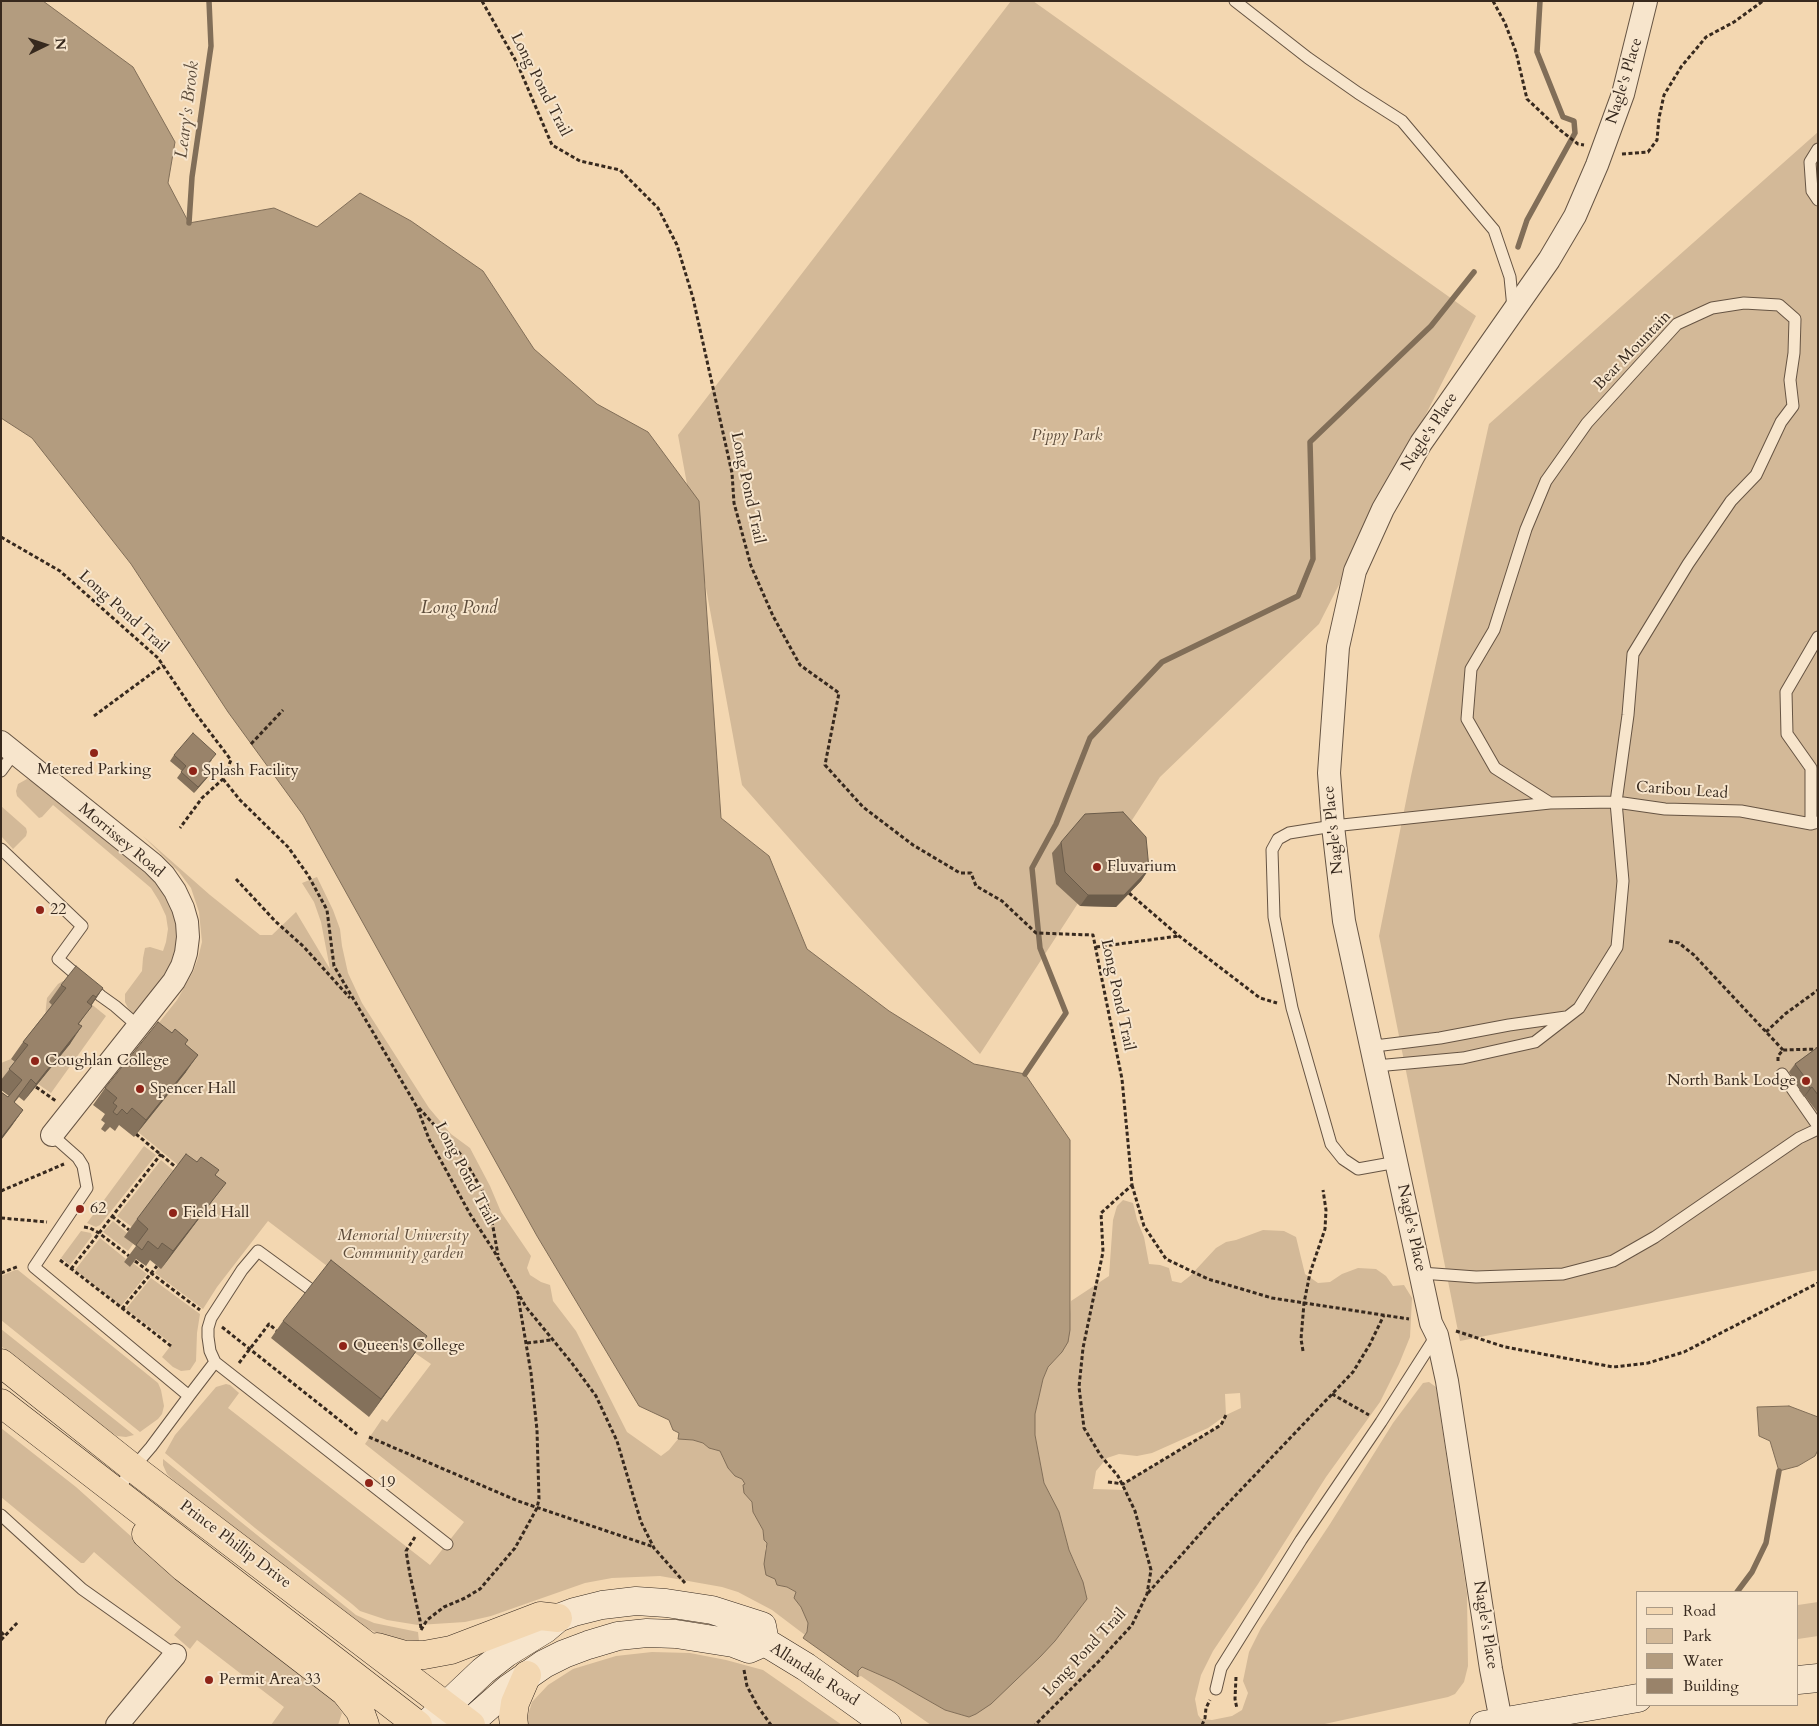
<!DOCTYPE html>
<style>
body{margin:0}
#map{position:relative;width:1819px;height:1726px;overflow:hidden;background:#f3d7b1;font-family:Cardo,serif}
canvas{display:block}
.frame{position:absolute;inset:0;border:2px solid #37291e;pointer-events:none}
.legend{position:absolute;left:1636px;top:1591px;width:162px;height:115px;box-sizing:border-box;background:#f7e5cc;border:1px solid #aa9a86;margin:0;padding:6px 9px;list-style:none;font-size:15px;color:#37291e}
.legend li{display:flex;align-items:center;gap:10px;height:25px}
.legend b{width:25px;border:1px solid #aa9a86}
.north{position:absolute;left:20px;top:20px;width:50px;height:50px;-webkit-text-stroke:4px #f7e5cc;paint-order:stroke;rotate:86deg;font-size:14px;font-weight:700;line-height:20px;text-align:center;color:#37291e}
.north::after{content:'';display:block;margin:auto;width:18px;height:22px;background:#37291e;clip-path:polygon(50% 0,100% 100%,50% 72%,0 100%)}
</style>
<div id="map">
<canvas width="1819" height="1726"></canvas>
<div class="frame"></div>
<ul class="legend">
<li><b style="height:6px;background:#f3d7b1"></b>Road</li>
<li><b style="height:14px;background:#d3b998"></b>Park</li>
<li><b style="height:14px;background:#b39c7f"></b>Water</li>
<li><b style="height:14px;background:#99836a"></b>Building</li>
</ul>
<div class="north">N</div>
</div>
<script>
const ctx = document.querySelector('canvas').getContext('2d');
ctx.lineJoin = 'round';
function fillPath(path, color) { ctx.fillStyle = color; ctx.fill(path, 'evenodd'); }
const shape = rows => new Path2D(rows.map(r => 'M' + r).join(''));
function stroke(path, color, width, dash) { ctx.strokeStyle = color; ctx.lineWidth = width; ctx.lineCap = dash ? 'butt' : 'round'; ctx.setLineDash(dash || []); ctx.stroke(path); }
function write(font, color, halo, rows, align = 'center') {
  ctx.font = font + ' Cardo,serif'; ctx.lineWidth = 4; ctx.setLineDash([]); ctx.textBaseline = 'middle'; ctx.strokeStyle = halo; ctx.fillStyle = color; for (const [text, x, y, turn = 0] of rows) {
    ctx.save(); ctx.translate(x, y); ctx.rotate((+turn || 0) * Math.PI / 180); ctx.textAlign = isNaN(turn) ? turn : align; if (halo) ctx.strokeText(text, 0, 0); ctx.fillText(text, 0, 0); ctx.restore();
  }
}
fillPath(shape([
 [1011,1,1033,1,1476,316,1319,624,1160,777,980,1054,742,785,678,435],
 [1818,132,1818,1270,1460,1341,1379,936,1411,776,1489,424],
 [27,779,34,782,151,878,160,888,173,911,176,923,177,949,170,970,135,1015,128,1008,125,1002,125,994,142,971,143,958,145,948,150,947,163,951,166,942,168,929,166,916,159,901,151,888,53,805,42,817,39,818,17,796,16,791,18,784],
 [1,806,26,828,27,832,26,836,13,849,1,836],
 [143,836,210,895,260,935,272,935,296,912,330,969,321,922,314,902,302,883,317,877,333,910,340,929,342,946,348,973,362,1003,429,1108,451,1134,470,1148,490,1186,501,1212,531,1256,527,1268,530,1275,541,1282,550,1285,553,1301,576,1331,627,1432,661,1456,669,1450,678,1439,693,1440,703,1443,709,1448,721,1451,723,1458,735,1476,742,1479,745,1484,744,1493,752,1502,753,1512,763,1530,764,1540,767,1543,765,1549,777,1585,787,1587,796,1592,795,1598,801,1607,808,1623,807,1632,805,1635,772,1610,738,1592,722,1587,660,1576,612,1578,585,1583,491,1616,465,1622,418,1625,387,1620,360,1611,352,1604,255,1528,165,1453,175,1435,216,1387,226,1384,230,1385,239,1393,228,1408,430,1565,464,1522,365,1444,382,1419,387,1422,431,1364,415,1353,327,1266,268,1221,217,1287,203,1309,155,1273,159,1267,189,1174,138,1132,146,1039,177,1000,193,972,198,958,202,942,199,912,191,888,179,872],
 [63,981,106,1016,51,1093,38,1084,69,1044,53,1005,45,1016,47,998,58,984],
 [11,1059,16,1063,1,1081,1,1063],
 [144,1146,156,1155,100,1225,96,1227,87,1223],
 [161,1160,174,1171,132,1227,117,1216],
 [1123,1200,1133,1203,1137,1220,1144,1237,1149,1264,1160,1265,1169,1268,1172,1281,1181,1283,1190,1276,1216,1248,1226,1242,1236,1240,1263,1230,1284,1231,1296,1237,1305,1274,1318,1283,1330,1282,1342,1274,1358,1268,1376,1269,1386,1276,1393,1286,1404,1285,1412,1298,1410,1337,1399,1364,1380,1402,1326,1477,1258,1584,1213,1651,1201,1675,1195,1699,1198,1715,1201,1719,1212,1720,1232,1716,1242,1710,1248,1693,1243,1681,1249,1652,1261,1628,1330,1524,1393,1423,1423,1383,1429,1382,1436,1387,1467,1594,1468,1666,1464,1682,1455,1694,1448,1697,1320,1725,931,1725,861,1676,858,1677,858,1671,862,1667,894,1681,945,1710,969,1717,976,1714,1055,1641,1087,1599,1077,1567,1069,1550,1059,1512,1044,1483,1035,1435,1035,1414,1043,1379,1048,1367,1062,1352,1070,1314,1071,1301,1109,1276,1113,1220,1117,1206],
 [1240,1393,1241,1408,1226,1415,1225,1394],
 [1225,1416,1221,1425,1123,1484,1125,1490,1093,1489,1096,1471,1107,1458,1119,1454,1137,1456,1152,1453,1208,1428],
 [113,1221,127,1233,125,1237,133,1244,128,1251,103,1232],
 [81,1231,91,1233,92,1236,70,1265,61,1258],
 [100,1238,126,1259,124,1262,130,1267,133,1263,147,1274,121,1306,75,1270],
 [15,1270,18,1270,158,1383,161,1390,164,1406,162,1414,158,1419,140,1432,1,1320,1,1276],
 [151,1278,200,1314,197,1333,196,1361,190,1370,181,1371,173,1367,162,1357,172,1344,126,1309],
 [1,1329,134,1435,126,1437,117,1436,108,1430,1,1346],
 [1,1428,76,1487,144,1548,336,1698,334,1701,342,1713,338,1725,271,1725,284,1707,197,1640,190,1649,174,1635,181,1627,94,1552,84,1563,81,1563,1,1497],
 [163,1459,356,1615,374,1623,418,1632,419,1641,397,1639,381,1635,367,1628,319,1593,173,1480,167,1474,163,1465],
 [1818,1602,1818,1636,1798,1639,1798,1605],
 [652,1652,690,1653,726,1660,763,1670,842,1725,525,1725,532,1702,548,1685,573,1669,616,1656]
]), '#d3b998');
const water = shape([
 [1,1,43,1,133,67,175,142,168,183,189,223,274,208,317,227,360,193,411,221,483,271,534,349,597,404,648,432,699,501,721,818,769,856,807,949,889,1011,974,1064,1025,1074,1070,1140,1070,1330,1068,1342,1062,1352,1048,1367,1043,1379,1035,1414,1035,1435,1044,1483,1059,1512,1069,1550,1083,1582,1087,1599,1055,1641,1040,1657,991,1704,976,1714,969,1717,945,1710,894,1681,862,1667,858,1671,858,1677,803,1638,807,1632,808,1623,801,1607,794,1598,796,1592,787,1587,777,1585,775,1579,766,1575,764,1564,767,1543,764,1540,763,1530,753,1512,752,1502,744,1493,743,1485,745,1484,742,1479,735,1476,728,1468,720,1451,709,1448,703,1443,693,1440,678,1439,679,1433,673,1430,669,1420,639,1406,537,1236,303,815,228,712,131,564,32,438,1,418,1,1],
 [1789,1406,1818,1417,1818,1450,1815,1456,1798,1466,1779,1471,1770,1441,1759,1436,1757,1407,1789,1406]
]);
fillPath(water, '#b39c7f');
stroke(water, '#816e58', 1);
stroke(shape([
 [189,223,192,177,211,46,209,1],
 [1518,247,1527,220,1575,133,1574,121,1563,117,1537,52,1540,1],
 [1025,1074,1066,1013,1040,948,1032,868,1056,824,1090,738,1162,662,1298,596,1313,559,1310,442,1431,326,1474,272],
 [1737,1592,1752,1572,1766,1543,1779,1471]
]), '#816e58', 5.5);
const lane = shape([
 [1235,1,1308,58,1358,93,1402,121,1494,230,1510,277,1513,308],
 [1818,149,1810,162,1812,191,1818,200],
 [1,771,14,753],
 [1811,824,1811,768,1787,734,1786,692,1818,637],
 [1,849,82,926,58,959,101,996,115,1006,138,1026],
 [1371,1045,1383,1045,1440,1038,1509,1025,1566,1017],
 [1376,1066,1463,1058,1535,1042,1579,1008,1617,947,1623,881,1616,802,1628,715,1633,654,1688,564,1731,501,1756,475,1781,422,1793,406,1790,380,1794,353,1795,319,1779,305,1744,303,1712,308,1677,324,1587,423,1546,481,1526,529,1494,630,1471,669,1467,719,1495,768,1550,803],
 [1782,1074,1818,1126],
 [52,1135,78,1158,83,1166,87,1188,34,1267,189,1396,151,1447,133,1468,117,1491],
 [1397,1162,1358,1169,1343,1159,1331,1144,1292,1008,1274,917,1272,850,1278,839,1289,833,1333,826,1550,803,1616,802,1665,809,1741,811,1811,824,1818,822],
 [1421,1273,1476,1277,1563,1274,1613,1261,1655,1237,1799,1138,1818,1129],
 [215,1362,447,1544],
 [189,1396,215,1362,210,1351,208,1337,208,1328,211,1318,242,1270,258,1251,310,1289],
 [1,1515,82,1589,175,1655],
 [1216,1689,1221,1668,1301,1540,1381,1422,1436,1336]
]);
const street = shape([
 [1,742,153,864,164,875,175,891,183,908,187,922,188,937,186,953,182,966,174,981,52,1135],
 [1501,1721,1491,1669,1447,1381,1437,1335,1431,1323,1344,921,1333,826,1329,773,1338,647,1355,571,1383,509,1421,443,1549,260,1575,216,1597,165,1623,94,1646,1],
 [117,1725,175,1655]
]);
const secondary = shape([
 [1798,1680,1818,1678],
 [426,1725,483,1671,506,1653,545,1629,558,1618,574,1612,602,1605,636,1601,666,1603,712,1610,762,1626,765,1642,806,1667,887,1725],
 [467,1725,508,1689,544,1664,564,1654,588,1645,618,1636,647,1633,676,1634,733,1643,749,1649,765,1642],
 [1484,1725,1638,1698]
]);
const primary = shape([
 [1,1363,133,1468,471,1725],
 [1,1403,418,1725],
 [146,1534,184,1568,345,1692,360,1711,365,1725],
 [377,1647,405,1655,424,1655,451,1650,540,1616,558,1618],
 [514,1725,513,1717,515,1703,527,1675]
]);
stroke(lane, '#665443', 13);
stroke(street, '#665443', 24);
stroke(secondary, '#37291e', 29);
stroke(primary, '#37291e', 29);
stroke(shape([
 [482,1,517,63,552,145,580,161,620,170,658,208,677,245,693,298,732,473,734,503,751,566,773,616,800,665,839,693,825,765,863,807,913,845,960,873,971,873,976,886,1002,901,1036,933,1093,935,1122,1079,1132,1185,1101,1213,1103,1252,1083,1348,1079,1387,1084,1428,1101,1456,1118,1476,1125,1490,1135,1511,1151,1570,1147,1594,1132,1625,1099,1661,1035,1725],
 [1493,1,1505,23,1516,52,1527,99,1560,130,1578,144,1584,145],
 [1622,154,1648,152,1657,140,1659,118,1664,95,1681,67,1706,37,1734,22,1763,1],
 [1,537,60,571,158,658,193,710,231,760,223,779,202,798,180,828],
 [94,716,163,665],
 [251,744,283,710],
 [223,779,240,800,288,847,308,875,327,910,334,966,417,1107,429,1139,470,1214,494,1251,526,1307,571,1362,596,1396,617,1441,641,1522,654,1548,685,1583],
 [236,879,275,921,304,947,350,998],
 [1129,893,1179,936,1260,998,1277,1003],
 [1669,941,1679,943,1694,955,1783,1050],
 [1096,947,1179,936],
 [1766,1032,1785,1014,1818,990],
 [1778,1061,1778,1056,1783,1050,1818,1049],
 [36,1087,56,1101],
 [419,1108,463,1157,482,1190,491,1216,498,1255],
 [136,1134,178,1169],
 [1132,1185,1144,1226,1166,1259,1208,1279,1272,1298,1409,1319],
 [1,1191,64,1164],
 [112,1216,129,1230],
 [1,1218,47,1222],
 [84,1227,90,1228,99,1233,129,1256],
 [60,1260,171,1346],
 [135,1261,200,1310],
 [71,1269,161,1154],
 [1,1273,19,1266],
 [122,1309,157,1266],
 [222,1327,357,1434],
 [1456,1331,1505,1347,1613,1367,1648,1363,1684,1352,1818,1283],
 [527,1343,551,1340],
 [1303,1351,1301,1339,1304,1303,1310,1273,1325,1229,1326,1210,1323,1190],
 [239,1363,269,1324,277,1331],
 [1332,1394,1369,1415],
 [369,1437,518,1501,654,1547],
 [1108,1482,1123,1484,1221,1425,1226,1415],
 [415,1537,406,1551,410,1575,420,1620,421,1629],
 [1148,1593,1214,1518,1353,1372,1370,1344,1384,1315],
 [421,1630,427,1620,444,1607,465,1598,480,1589,515,1548,537,1508,539,1499,537,1430,531,1373,518,1296],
 [1,1632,5,1636],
 [1,1640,18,1622],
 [744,1670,747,1686,758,1707,771,1725],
 [1236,1677,1235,1699,1237,1709],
 [1202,1725,1205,1718,1206,1708,1210,1700]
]), '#37291e', 3, [4, 2.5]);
stroke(lane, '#f7e5cc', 11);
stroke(street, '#f7e5cc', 22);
stroke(secondary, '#f7e5cc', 28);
stroke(primary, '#f3d7b1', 28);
fillPath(shape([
 [174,755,212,760,206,767,211,773,207,778,194,793,177,778,182,771,170,761],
 [1061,842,1149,869,1141,881,1116,907,1080,906,1056,884,1052,853],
 [61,985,103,988,79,1024,70,1044,24,1101,19,1097,14,1103,23,1110,1,1140,1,1092,8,1097,9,1096,1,1090,1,1080,15,1062,11,1059,23,1042,52,1005,49,1002],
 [185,1044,186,1072,134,1137,119,1125,115,1131,110,1127,105,1132,101,1129,105,1123,101,1120,105,1114,93,1105,105,1088],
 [1818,1047,1818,1113,1805,1096,1804,1097,1799,1090,1800,1089,1789,1072,1795,1064],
 [215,1175,213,1200,161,1269,150,1260,146,1266,136,1259,130,1267,124,1262,136,1246,124,1237,137,1219],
 [283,1321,427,1336,369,1417,271,1338]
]), '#84715b');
fillPath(shape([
 [211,773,207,778,194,793,198,787],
 [1149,869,1141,881,1116,907,1080,906,1088,895],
 [103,988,91,1006,84,1014,96,997],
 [82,1026,70,1044,24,1101,36,1084],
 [198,1055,186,1072,134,1137,146,1120],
 [1812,1087,1805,1096,1804,1097,1810,1088],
 [23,1110,11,1127,1,1140,1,1138],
 [226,1183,213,1200,161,1269,173,1251],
 [427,1336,415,1353,369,1417,381,1399]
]), '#6b5c4a');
const building = shape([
 [193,733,216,754,205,767,211,773,198,787,181,772,186,766,174,755,193,733],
 [1123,812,1146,837,1149,869,1124,895,1088,895,1065,872,1061,842,1085,814,1123,812],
 [76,966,103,988,96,997,93,995,87,1002,92,1006,78,1024,82,1026,36,1084,31,1079,14,1102,23,1110,1,1138,1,1092,8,1097,22,1080,9,1069,28,1045,23,1042,66,988,61,985,76,966],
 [158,1022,172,1033,175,1029,188,1040,185,1044,198,1055,146,1120,132,1108,127,1114,122,1109,117,1115,113,1112,117,1106,113,1103,117,1098,105,1088,158,1022],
 [1818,1047,1818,1095,1812,1087,1810,1088,1806,1082,1807,1080,1795,1064,1818,1047],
 [186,1154,197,1162,201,1157,219,1170,215,1175,226,1183,173,1251,162,1243,158,1249,148,1241,142,1250,136,1245,148,1229,137,1219,186,1154],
 [331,1260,427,1336,381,1399,283,1321,331,1260]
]);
fillPath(building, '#99836a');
stroke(building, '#6b5c4a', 1);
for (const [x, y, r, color] of [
 [94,753,5,"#8f2418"],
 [193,771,5,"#8f2418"],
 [1097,867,5,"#8f2418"],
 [40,910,5,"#8f2418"],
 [35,1061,5,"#8f2418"],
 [1806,1081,5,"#8f2418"],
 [140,1089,5,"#8f2418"],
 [80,1209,5,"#8f2418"],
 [173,1213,5,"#8f2418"],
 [343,1346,5,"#8f2418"],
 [369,1483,5,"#8f2418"],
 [209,1680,5,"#8f2418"]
]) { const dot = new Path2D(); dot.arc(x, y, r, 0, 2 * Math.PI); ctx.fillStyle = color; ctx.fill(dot); stroke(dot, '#f7e5cc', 2); }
write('16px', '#37291e', '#f7e5cc', [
 ["Nagle's Place",1625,81,-73],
 ["Long Pond Trail",540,85,63],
 ["Bear Mountain",1633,351,-46],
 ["Nagle's Place",1430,432,-57],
 ["Long Pond Trail",747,488,78],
 ["Long Pond Trail",123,612,42],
 ["Caribou Lead",1682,791,4],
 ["Nagle's Place",1334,830,-96],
 ["Morrissey Road",121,841,40],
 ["Long Pond Trail",1117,995,78],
 ["Long Pond Trail",465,1174,62],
 ["Nagle's Place",1411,1228,78],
 ["Prince Phillip Drive",235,1545,37],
 ["Nagle's Place",1485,1625,81],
 ["Long Pond Trail",1085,1653,-47],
 ["Allandale Road",814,1675,33]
]);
write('italic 16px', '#5e4d3c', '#f7e5cc', [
 ["Pippy Park",1067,436],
 ["Memorial University",403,1236],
 ["Community garden",403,1254]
]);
write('16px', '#37291e', '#f7e5cc', [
 ["Metered Parking",94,770,"center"],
 ["Splash Facility",203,771],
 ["Fluvarium",1107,867],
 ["22",50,910],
 ["Coughlan College",45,1061],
 ["North Bank Lodge",1796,1081,"right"],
 ["Spencer Hall",150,1089],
 ["62",90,1209],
 ["Field Hall",183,1213],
 ["Queen's College",353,1346],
 ["19",379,1483],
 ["Permit Area 33",219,1680]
], 'left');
write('italic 18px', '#5c4c3b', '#f7e5cc', [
 ["Leary's Brook",188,110,-83],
 ["Long Pond",459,609]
]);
</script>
